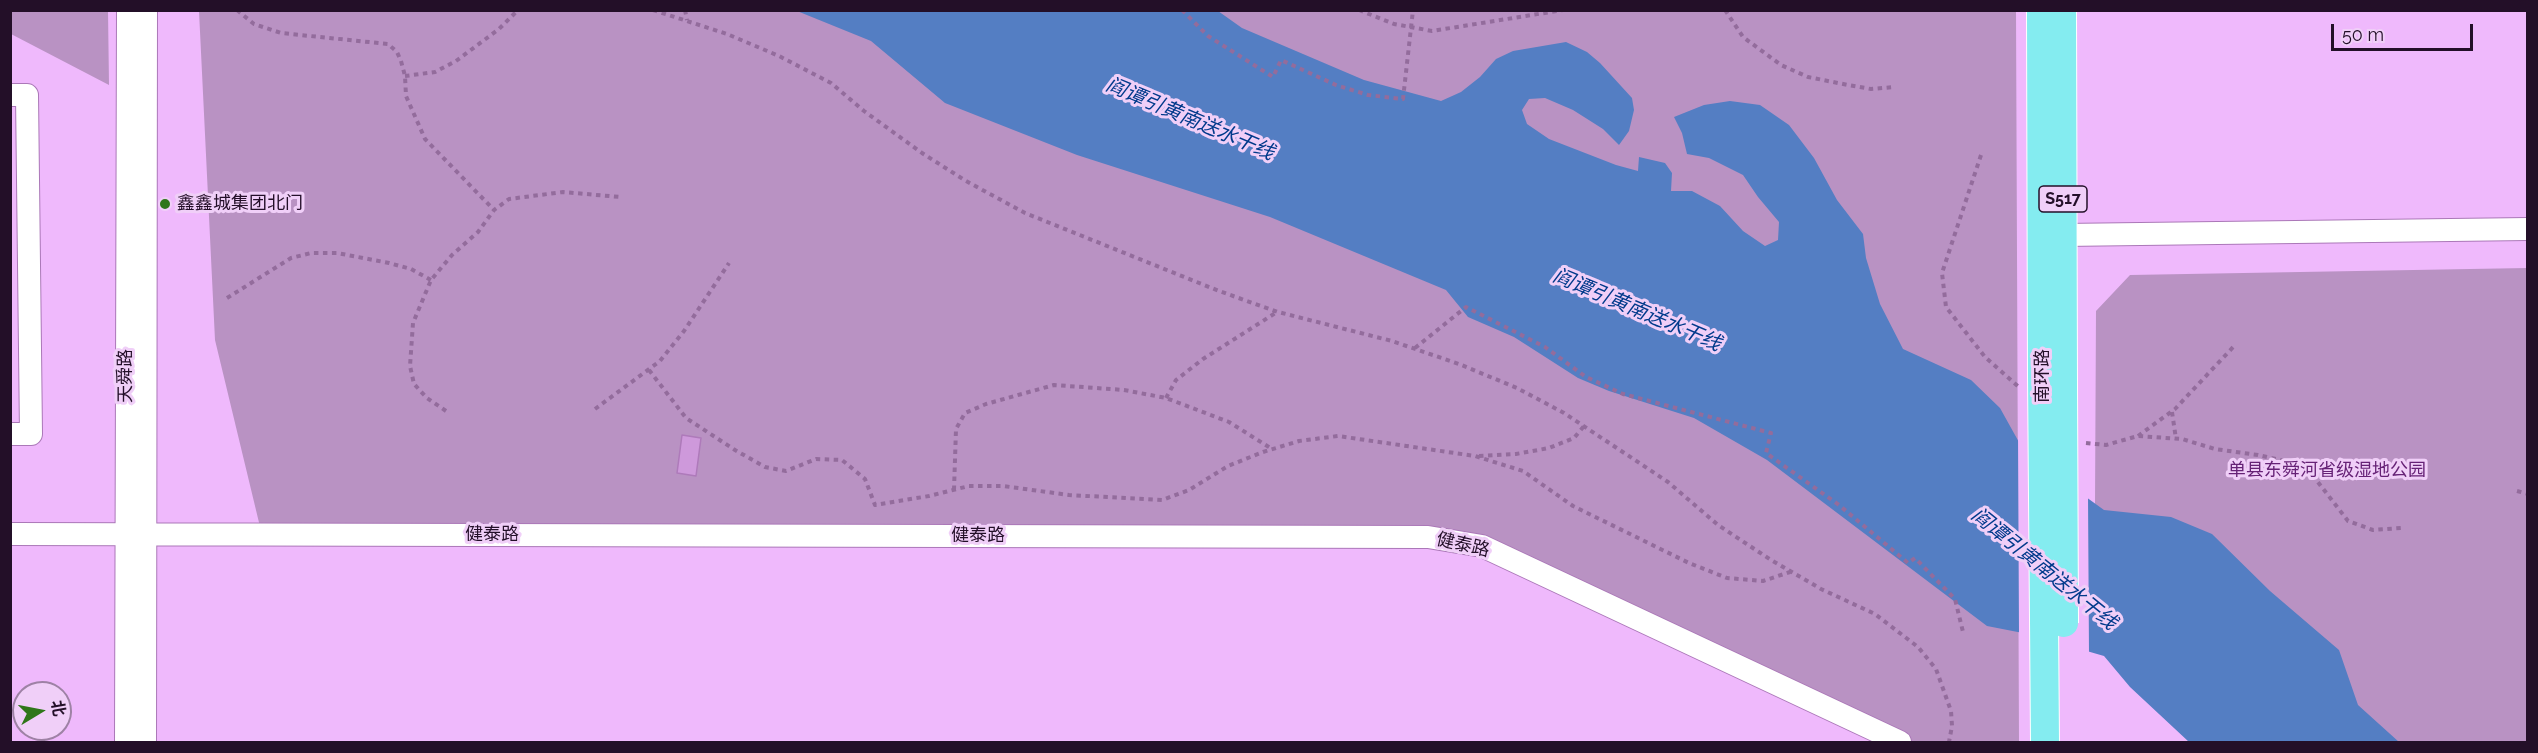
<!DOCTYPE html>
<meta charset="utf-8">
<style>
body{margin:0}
#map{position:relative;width:2538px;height:753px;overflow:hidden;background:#efb9fc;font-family:Raleway,"Noto Sans SC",sans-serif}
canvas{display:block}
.frame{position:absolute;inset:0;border:12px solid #230f28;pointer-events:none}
.north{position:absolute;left:12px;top:681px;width:60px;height:60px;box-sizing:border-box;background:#f0cff8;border:2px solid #9e82a5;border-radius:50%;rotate:80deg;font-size:16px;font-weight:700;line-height:24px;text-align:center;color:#230f28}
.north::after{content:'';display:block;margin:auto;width:21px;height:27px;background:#2f7619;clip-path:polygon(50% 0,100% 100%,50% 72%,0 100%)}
.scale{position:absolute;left:2331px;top:24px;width:142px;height:27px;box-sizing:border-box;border:3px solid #230f28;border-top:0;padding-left:8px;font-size:18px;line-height:21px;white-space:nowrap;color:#230f28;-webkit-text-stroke:4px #f0cff8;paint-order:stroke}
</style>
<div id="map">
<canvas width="2538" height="753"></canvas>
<div class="frame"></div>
<div class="north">北</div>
<div class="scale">50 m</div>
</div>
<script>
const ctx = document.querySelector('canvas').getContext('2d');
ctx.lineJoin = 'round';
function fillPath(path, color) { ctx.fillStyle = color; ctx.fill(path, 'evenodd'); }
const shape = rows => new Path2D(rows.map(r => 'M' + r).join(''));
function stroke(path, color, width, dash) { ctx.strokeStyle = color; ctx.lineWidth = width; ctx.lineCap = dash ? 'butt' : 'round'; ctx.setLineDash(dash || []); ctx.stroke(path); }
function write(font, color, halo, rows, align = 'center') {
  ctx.font = font + ' Raleway,"Noto Sans SC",sans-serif'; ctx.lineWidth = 6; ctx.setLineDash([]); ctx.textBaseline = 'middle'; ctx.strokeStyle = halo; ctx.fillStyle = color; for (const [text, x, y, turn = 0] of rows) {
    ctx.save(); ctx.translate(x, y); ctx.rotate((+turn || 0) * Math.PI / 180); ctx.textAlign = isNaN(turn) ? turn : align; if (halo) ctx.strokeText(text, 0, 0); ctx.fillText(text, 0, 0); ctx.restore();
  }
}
fillPath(shape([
 [10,11,108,11,109,85,11,34],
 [199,11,2016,11,2019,742,1901,742,1482,546,262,535,215,340],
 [2527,268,2527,742,2289,742,2095,504,2096,311,2130,275]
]), '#b992c3');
fillPath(shape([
 [797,11,1218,11,1242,28,1364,80,1441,101,1461,92,1480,77,1496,59,1513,51,1566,42,1587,52,1600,63,1632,98,1634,110,1629,131,1619,145,1603,129,1573,110,1545,98,1529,99,1522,110,1527,124,1549,139,1616,165,1638,171,1639,157,1665,163,1672,173,1671,191,1692,191,1720,206,1743,231,1765,246,1778,240,1779,222,1758,197,1743,175,1709,158,1687,154,1682,133,1674,117,1704,105,1730,101,1760,105,1789,125,1814,158,1837,200,1863,234,1866,258,1880,304,1903,349,1971,380,2000,408,2025,453,2104,510,2171,517,2212,534,2270,591,2339,650,2358,705,2399,742,2189,742,2130,687,2104,656,2028,634,1987,626,1767,460,1694,418,1609,391,1578,378,1514,337,1468,317,1446,290,1270,217,1077,155,945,103,871,41]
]), '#547ec3');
fillPath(shape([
 [2018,434,2027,451,2088,495,2089,655,2019,635]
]), '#efb9fc');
const building = shape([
 [682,435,701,438,696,476,677,473,682,435]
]);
fillPath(building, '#ce99db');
stroke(building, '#ae7aba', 1.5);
const minor = shape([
 [10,95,27,95,31,434,10,434],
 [2063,235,2528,229],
 [10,534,1428,537,1482,546,1900,742],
 [126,742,128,10],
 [145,742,146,10]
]);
const major = shape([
 [2041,10,2042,375],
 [2062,10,2063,387]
]);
stroke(minor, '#ab78b8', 24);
stroke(major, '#fff', 30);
stroke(shape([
 [237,10,254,24,281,33,388,44,397,52,401,61,405,76,406,96,425,139,494,210],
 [653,10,727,34,779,56,831,83,864,111,922,153,966,181,1025,213,1219,291,1278,312,1392,341,1459,364,1517,388,1564,413,1668,482,1718,525,1771,560,1821,589,1875,614,1918,647,1936,669,1951,711,1952,726,1949,742],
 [685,10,687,20],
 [1182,10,1208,36,1273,77,1281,60,1336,85,1368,95,1403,99,1413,10],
 [1359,10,1394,24,1432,31,1563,10],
 [1725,10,1743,37,1781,65,1808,77,1848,85,1871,89,1895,87],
 [405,76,435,72,456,61,499,29,518,10],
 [1981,155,1942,273,1946,307,1985,357,2020,388],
 [227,298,291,258,311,253,337,253,389,263,411,269,431,280],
 [1415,348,1466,307,1545,347,1586,377,1623,394,1771,433,1766,453,1839,505,1908,563,1915,558,1955,599,1963,632],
 [649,370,686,418,735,450,765,467,786,471,816,459,842,460,865,479,875,505,929,496,969,486,1003,486,1069,495,1162,500,1189,490,1228,466,1263,452,1299,441,1338,436,1475,456,1523,471,1573,506,1689,563,1727,578,1763,581,1790,572],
 [1166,398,1176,380,1203,359,1277,312],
 [595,409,660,361,684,331,729,263],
 [446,411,427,398,414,384,410,366,413,323,431,280,452,255,478,232,494,210,509,199,563,192,620,197],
 [2172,412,2176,439],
 [2138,436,2175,409,2236,344],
 [2086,443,2106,445,2138,436,2182,439,2215,449,2258,455,2293,463,2314,477,2348,521,2373,530,2401,528],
 [1479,456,1516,454,1549,448,1574,438,1584,426],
 [954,490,956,429,965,413,986,404,1054,385,1124,390,1166,398,1229,422,1272,449],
 [2517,491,2528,494]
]), '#936c9c', 4, [4.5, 4.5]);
stroke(minor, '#fff', 22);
stroke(major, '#84ecf0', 28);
const majorBridge = shape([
 [2042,375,2045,742],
 [2063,387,2064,623]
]);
stroke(majorBridge, '#fff', 30, []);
stroke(majorBridge, '#84ecf0', 28);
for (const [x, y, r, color] of [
 [165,204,6,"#2f7619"]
]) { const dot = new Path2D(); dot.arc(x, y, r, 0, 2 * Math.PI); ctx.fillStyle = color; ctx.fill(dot); stroke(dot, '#f0cff8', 2); }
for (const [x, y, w] of [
 [2063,199,48]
]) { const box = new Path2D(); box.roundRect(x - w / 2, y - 13, w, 26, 4.5); ctx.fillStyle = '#f0cff8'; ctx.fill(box); stroke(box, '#230f28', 1.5); }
write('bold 16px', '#230f28', null, [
 ["S517",2063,199]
]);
write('18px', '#230f28', '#f0cff8', [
 ["鑫鑫城集团北门",177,204]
], 'left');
write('18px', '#230f28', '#f0cff8', [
 ["天舜路",126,376,-90],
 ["南环路",2043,376,-90],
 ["健泰路",492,535],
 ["健泰路",978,536],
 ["健泰路",1463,545,13]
]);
write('18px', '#662276', '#f0cff8', [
 ["单县东舜河省级湿地公园",2327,471]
]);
write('italic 20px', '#013a8b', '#f0cff8', [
 ["阎谭引黄南送水干线",1190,119,23],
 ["阎谭引黄南送水干线",1637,310,23],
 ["阎谭引黄南送水干线",2044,569,39]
]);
</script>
